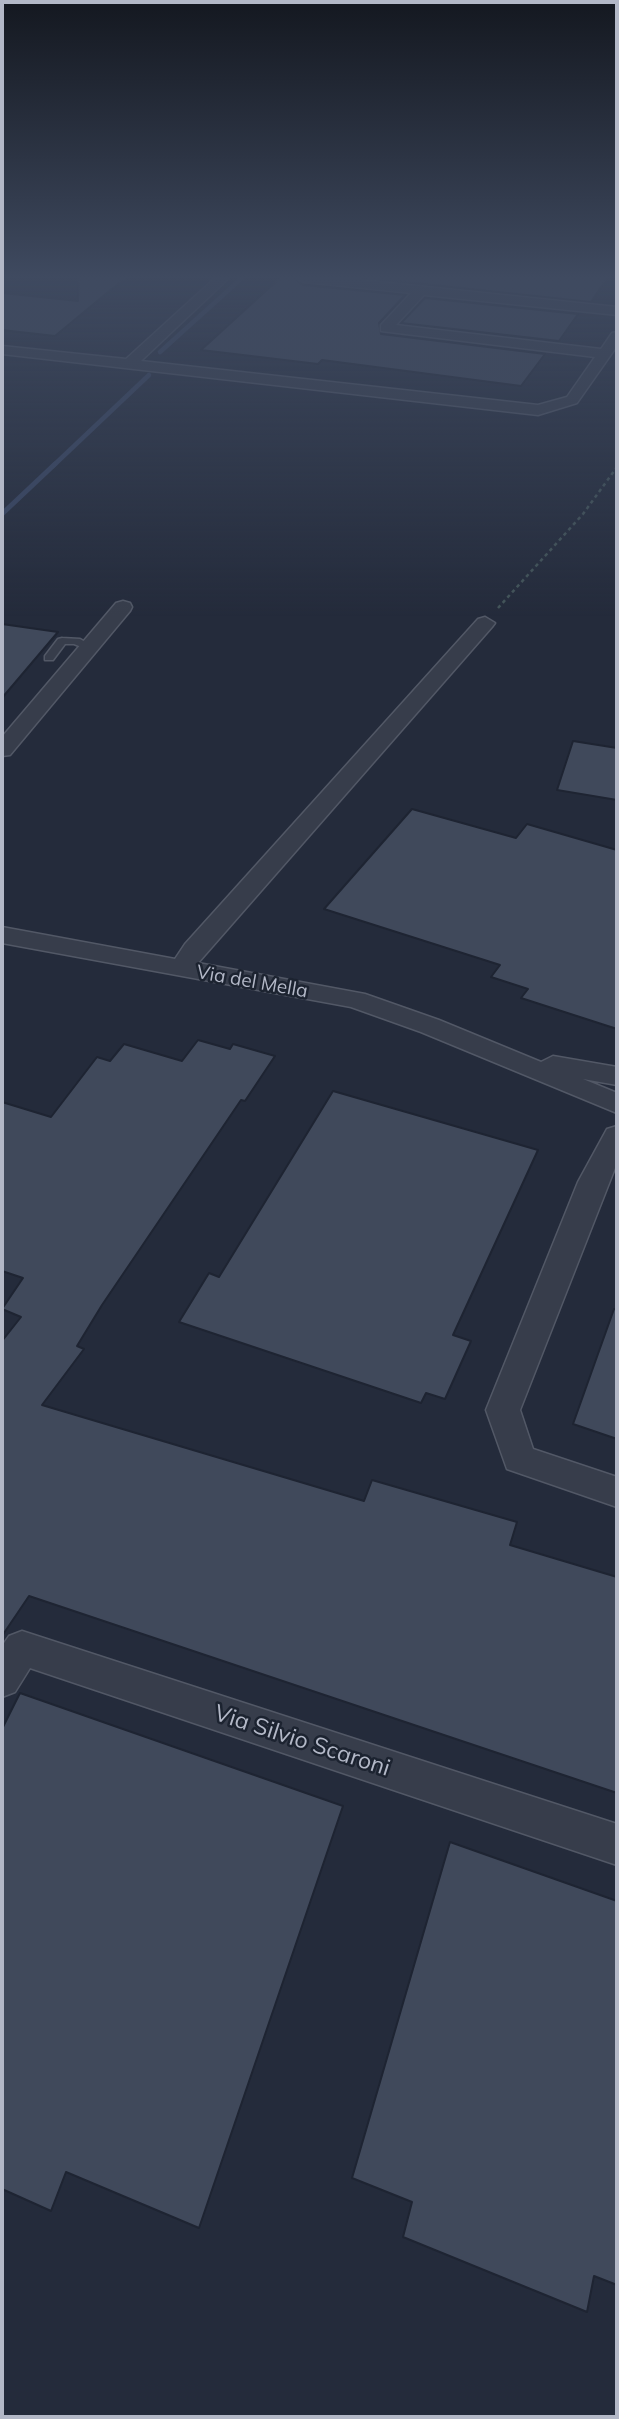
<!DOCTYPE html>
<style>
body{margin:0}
#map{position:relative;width:619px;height:2419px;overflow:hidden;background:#242b3b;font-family:Mulish,sans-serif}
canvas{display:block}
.frame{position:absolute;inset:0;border:4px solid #b3b8c7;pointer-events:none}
</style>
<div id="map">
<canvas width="619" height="2419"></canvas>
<div class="frame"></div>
</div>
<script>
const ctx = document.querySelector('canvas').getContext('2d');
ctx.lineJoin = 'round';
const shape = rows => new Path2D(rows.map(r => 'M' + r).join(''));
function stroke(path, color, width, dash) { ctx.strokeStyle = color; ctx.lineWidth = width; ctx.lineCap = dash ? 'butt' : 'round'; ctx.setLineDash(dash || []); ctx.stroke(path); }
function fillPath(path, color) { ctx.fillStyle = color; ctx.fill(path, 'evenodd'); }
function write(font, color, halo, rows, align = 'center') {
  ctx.font = font + ' Mulish,sans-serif'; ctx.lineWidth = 5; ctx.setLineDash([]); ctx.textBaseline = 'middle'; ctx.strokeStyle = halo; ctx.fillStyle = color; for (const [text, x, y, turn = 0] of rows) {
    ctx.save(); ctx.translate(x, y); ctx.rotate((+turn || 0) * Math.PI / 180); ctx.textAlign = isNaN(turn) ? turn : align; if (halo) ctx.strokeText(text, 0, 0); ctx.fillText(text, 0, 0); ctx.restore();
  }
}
stroke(shape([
 [160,352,242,278],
 [53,466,149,375]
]), '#384562', 4.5);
stroke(shape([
 [2,514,55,464]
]), '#384562', 5);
const building = shape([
 [79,278,125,278,55,336,2,330,2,293,78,301,79,278],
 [280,278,294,278,303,285,405,295,379,323,381,334,545,354,521,386,322,360,318,364,201,350,280,278],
 [369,278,607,278,591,302,369,278],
 [425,298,578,314,559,341,401,323,425,298],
 [2,624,58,632,2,698,2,624],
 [573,741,617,748,617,800,557,790,573,741],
 [412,809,516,838,527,824,617,850,617,1029,521,998,528,989,491,977,500,965,324,909,412,809],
 [198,1040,230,1049,233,1044,275,1056,245,1101,241,1100,102,1305,77,1346,84,1349,42,1405,364,1501,372,1480,517,1522,510,1545,617,1577,617,1793,29,1596,2,1636,2,1341,21,1317,2,1309,23,1278,2,1271,2,1102,51,1117,97,1057,110,1061,124,1044,182,1061,198,1040],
 [333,1091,538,1150,453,1335,471,1341,445,1399,426,1393,421,1403,179,1322,209,1273,219,1277,333,1091],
 [614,1309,617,1309,617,1439,573,1424,614,1309],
 [20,1693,343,1806,199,2228,66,2172,51,2211,2,2189,2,1729,20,1693],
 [450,1842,617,1901,617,2285,594,2276,587,2312,403,2237,412,2202,352,2178,450,1842]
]);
fillPath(building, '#40495b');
stroke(building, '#1e2432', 2);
const service = shape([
 [62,638,80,639,94,647,89,650,74,644,65,644,53,660,45,660,45,656,58,639,62,638]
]);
const minor = shape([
 [215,278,229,278,141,361,538,405,567,397,595,357,381,331,381,325,411,293,303,282,297,278,342,278,617,307,617,315,424,295,396,325,601,349,612,333,617,332,617,346,577,403,538,415,2,354,2,346,126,359,215,278],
 [123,601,130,603,132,607,130,611,10,755,2,756,2,737,116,603,123,601],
 [485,617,495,623,492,627,198,963,365,994,439,1020,541,1062,553,1056,617,1067,617,1085,583,1079,617,1093,617,1113,421,1032,351,1007,2,943,2,927,175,959,185,944,478,619,485,617],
 [617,1126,617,1163,520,1410,533,1449,617,1477,617,1507,507,1469,486,1410,578,1182,607,1129,617,1126],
 [22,1631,617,1824,617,1865,30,1668,15,1692,2,1697,2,1646,9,1636,22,1631]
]);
stroke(service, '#525866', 3);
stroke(minor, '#525866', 3);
stroke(shape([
 [498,608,583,514,617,467]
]), '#435459', 2.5, [3.5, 3.5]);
fillPath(service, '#373d4b');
fillPath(minor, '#373d4b');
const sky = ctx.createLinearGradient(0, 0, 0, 617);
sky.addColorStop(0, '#141820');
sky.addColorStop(0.45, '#3f4a60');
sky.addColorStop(1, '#3f4a6000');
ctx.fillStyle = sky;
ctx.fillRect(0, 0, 619, 617);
write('19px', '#b3b8c7', '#1c2330', [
 ["Via del Mella",252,982,10]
]);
write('23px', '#b3b8c7', '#1c2330', [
 ["Via Silvio Scaroni",302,1741,18]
]);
</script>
